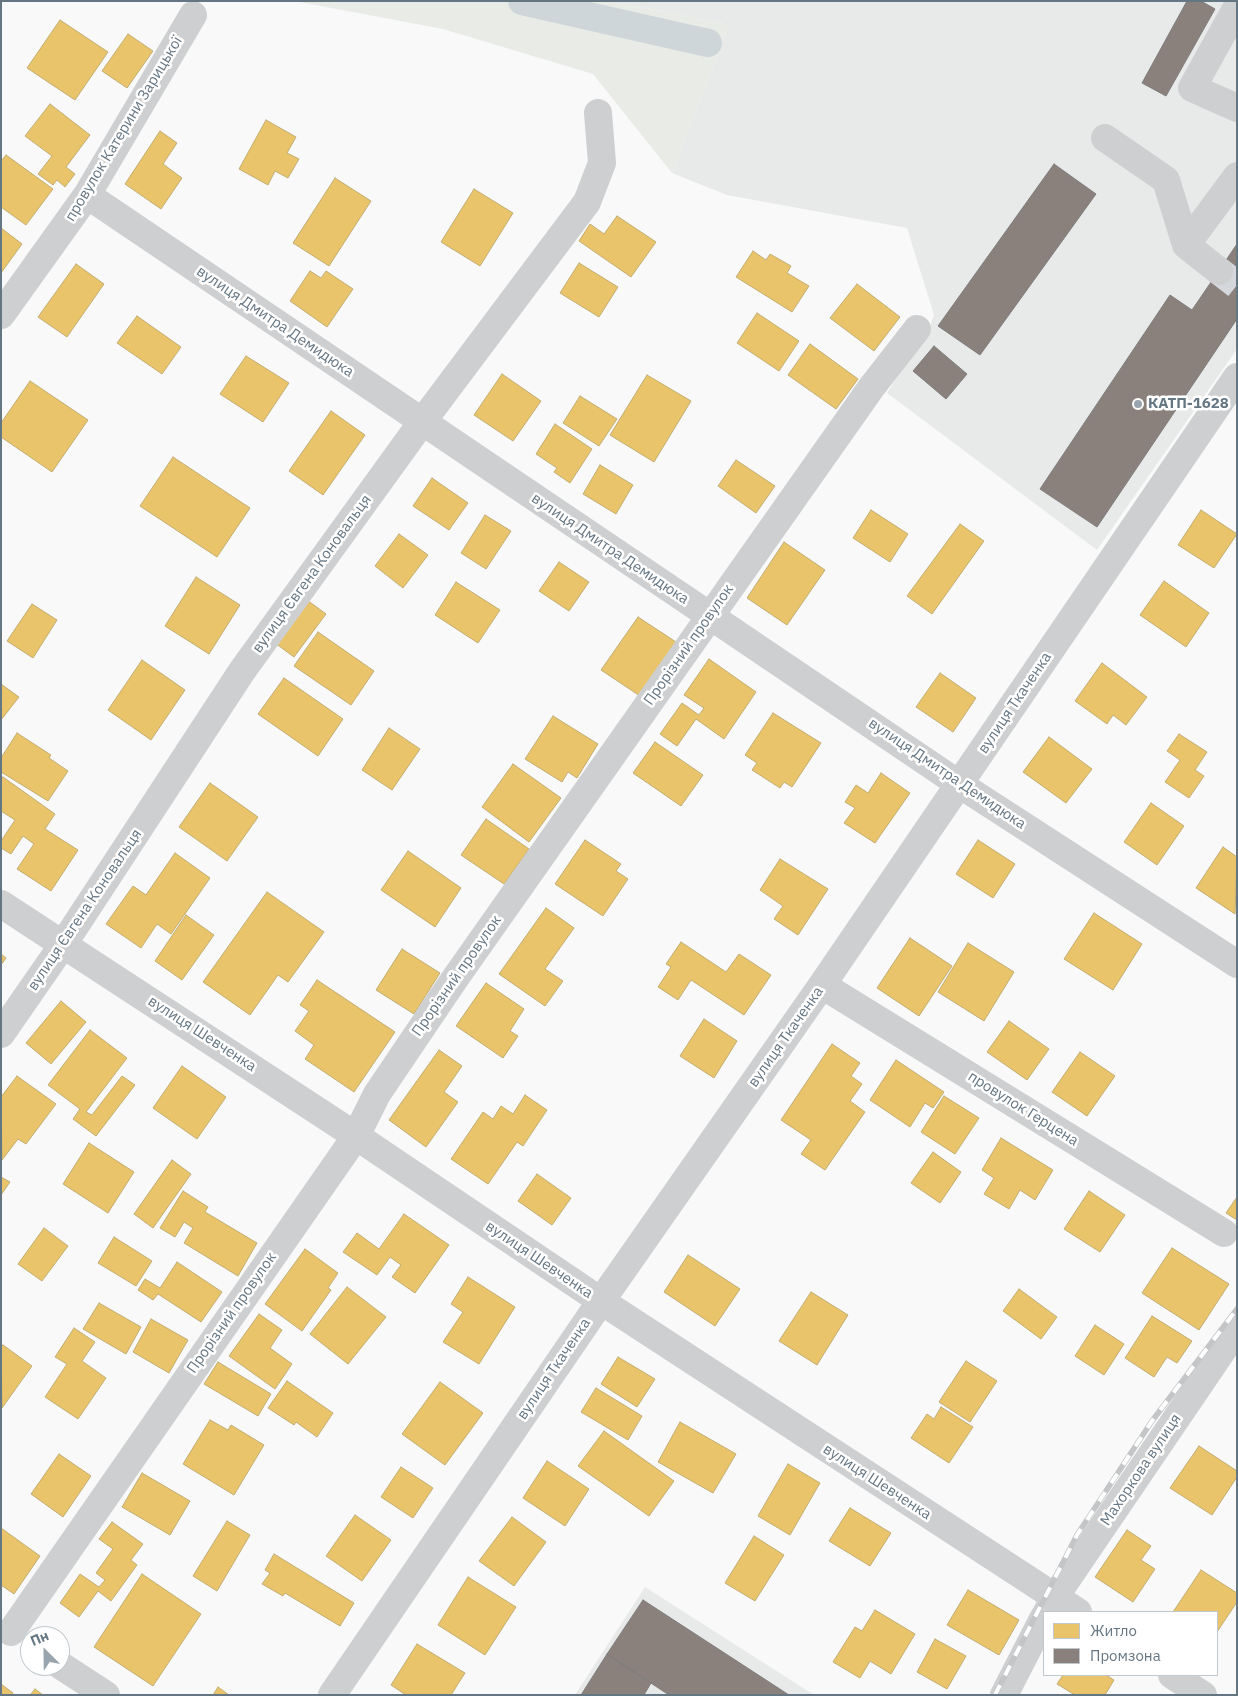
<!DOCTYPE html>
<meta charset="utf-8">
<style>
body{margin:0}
#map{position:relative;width:1238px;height:1696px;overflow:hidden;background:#f9f9f9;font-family:"IBM Plex Sans",sans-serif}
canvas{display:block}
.frame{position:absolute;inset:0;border:2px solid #657683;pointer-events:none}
.legend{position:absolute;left:1043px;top:1611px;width:175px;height:65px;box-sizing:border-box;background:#fff;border:1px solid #c1c8cd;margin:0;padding:6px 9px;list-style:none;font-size:15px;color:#657683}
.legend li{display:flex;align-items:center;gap:10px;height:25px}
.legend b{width:25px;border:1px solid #c1c8cd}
.north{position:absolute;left:20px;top:1626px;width:50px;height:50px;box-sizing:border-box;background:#fff;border:1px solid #c1c8cd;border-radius:50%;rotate:337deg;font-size:14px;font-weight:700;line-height:20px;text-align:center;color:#657683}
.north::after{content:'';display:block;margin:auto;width:18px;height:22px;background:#99a4ac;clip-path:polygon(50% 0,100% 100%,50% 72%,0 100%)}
</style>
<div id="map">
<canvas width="1238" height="1696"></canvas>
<div class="frame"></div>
<ul class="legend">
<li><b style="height:14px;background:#e9c46a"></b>Житло</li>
<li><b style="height:14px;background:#8a817c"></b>Промзона</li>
</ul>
<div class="north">Пн</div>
</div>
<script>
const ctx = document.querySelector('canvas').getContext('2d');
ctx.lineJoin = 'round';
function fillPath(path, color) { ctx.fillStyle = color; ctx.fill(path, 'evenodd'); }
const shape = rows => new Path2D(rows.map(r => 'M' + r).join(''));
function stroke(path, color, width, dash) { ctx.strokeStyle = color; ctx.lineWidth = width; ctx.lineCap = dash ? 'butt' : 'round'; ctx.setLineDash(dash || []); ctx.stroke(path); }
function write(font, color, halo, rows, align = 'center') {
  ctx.font = font + ' "IBM Plex Sans",sans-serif'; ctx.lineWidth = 5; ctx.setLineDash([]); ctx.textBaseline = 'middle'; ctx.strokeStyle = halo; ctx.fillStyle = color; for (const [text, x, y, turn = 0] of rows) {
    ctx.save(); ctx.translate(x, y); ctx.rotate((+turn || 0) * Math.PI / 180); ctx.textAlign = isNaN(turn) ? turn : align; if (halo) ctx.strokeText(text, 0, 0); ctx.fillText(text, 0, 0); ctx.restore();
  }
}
fillPath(shape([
 [612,1,1237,1,1237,349,1097,550,887,393,930,326,934,315,907,228,727,195,672,173,729,25],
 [645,1587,814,1695,575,1695]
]), '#e8e9e9');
fillPath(shape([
 [294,1,612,1,729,25,672,173,593,74,443,29]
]), '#e8ebe6');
const homes = shape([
 [60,20,108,52,75,100,27,68,60,20],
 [128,34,153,51,127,88,102,71,128,34],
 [50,104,90,135,66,167,75,174,65,187,57,180,53,185,38,174,52,156,25,136,50,104],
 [266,120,296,137,287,153,299,159,288,178,275,171,268,185,239,169,266,120],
 [160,131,177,143,163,164,182,178,161,209,125,184,160,131],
 [6,155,53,189,26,225,1,207,1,161,6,155],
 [335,178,371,201,329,266,293,243,335,178],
 [474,189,513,213,480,266,441,242,474,189],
 [617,216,656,242,631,277,579,241,590,224,604,234,617,216],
 [1,228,22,244,1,273,1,228],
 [753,251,766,260,770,254,791,266,787,273,809,286,792,312,736,277,753,251],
 [579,263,618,287,599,317,560,293,579,263],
 [76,264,104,284,67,337,38,317,76,264],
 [310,271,321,278,326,271,353,289,327,327,290,301,310,271],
 [857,284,900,317,874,351,830,318,857,284],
 [757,313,799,341,779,371,737,343,757,313],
 [137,316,181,347,162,374,117,343,137,316],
 [810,344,858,379,836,409,788,375,810,344],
 [246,356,289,383,263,422,220,394,246,356],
 [502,374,541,401,513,441,474,415,502,374],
 [647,375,691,401,654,462,610,435,647,375],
 [30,381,88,420,52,472,1,437,1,423,30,381],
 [580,396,617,419,599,446,563,423,580,396],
 [331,411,365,435,323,495,289,471,331,411],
 [555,424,592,449,570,483,554,472,557,468,536,454,555,424],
 [173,457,250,508,217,557,140,506,173,457],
 [736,460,775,486,756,513,718,486,736,460],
 [600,465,633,485,616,514,583,494,600,465],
 [432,478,468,503,449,530,413,506,432,478],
 [871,510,908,534,890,562,853,538,871,510],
 [1201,510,1237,534,1214,568,1178,545,1201,510],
 [485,515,511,531,486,569,461,553,485,515],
 [960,524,984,541,932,614,907,596,960,524],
 [399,534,428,555,403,588,375,566,399,534],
 [784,542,825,570,787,625,747,598,784,542],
 [559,562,589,582,569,611,539,591,559,562],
 [196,577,240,605,209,654,165,626,196,577],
 [1164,581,1209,613,1186,647,1140,615,1164,581],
 [456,582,500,610,478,643,435,615,456,582],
 [307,600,326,614,294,657,275,643,307,600],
 [32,604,57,620,33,658,7,641,32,604],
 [638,617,676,642,640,696,601,670,638,617],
 [318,632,374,671,351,705,294,666,318,632],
 [709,659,756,692,724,739,696,719,677,746,660,734,682,703,699,715,704,708,684,695,709,659],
 [142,660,185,690,151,740,108,710,142,660],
 [1102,663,1147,697,1126,725,1113,715,1107,724,1075,701,1102,663],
 [940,673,976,698,953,732,916,707,940,673],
 [284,678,343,719,318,756,258,714,284,678],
 [1,684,19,697,1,720,1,684],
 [773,713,821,743,792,787,784,782,780,788,752,770,757,763,745,755,773,713],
 [553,716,598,744,577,778,568,772,562,782,525,759,553,716],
 [389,728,420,749,392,790,362,770,389,728],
 [17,733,51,755,49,758,68,771,48,801,1,772,1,758,17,733],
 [1179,734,1207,752,1195,770,1204,776,1189,798,1165,782,1180,760,1167,751,1179,734],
 [1049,737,1092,769,1066,803,1023,772,1049,737],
 [655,742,703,775,681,806,633,773,655,742],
 [513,764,561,798,529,842,482,807,513,764],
 [881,773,910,793,875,843,844,823,855,808,845,802,856,785,868,793,881,773],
 [3,777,55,814,45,829,78,850,51,891,17,869,34,844,23,836,11,854,1,848,1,841,15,820,1,811,1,780,3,777],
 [210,783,258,817,227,861,179,827,210,783],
 [1151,803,1184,826,1157,865,1124,842,1151,803],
 [486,819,529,849,504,884,461,855,486,819],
 [585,840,621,864,616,871,628,879,603,916,555,884,585,840],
 [978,840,1015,864,993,898,956,874,978,840],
 [1223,847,1237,857,1235,914,1196,888,1223,847],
 [408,851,461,888,435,927,381,890,408,851],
 [175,853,210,878,171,934,157,924,141,948,106,924,133,886,146,895,175,853],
 [780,859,828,889,798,935,774,919,783,906,760,890,780,859],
 [267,892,324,932,288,982,278,975,250,1015,203,982,267,892],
 [546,908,574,928,545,969,563,981,545,1006,499,974,546,908],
 [1094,913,1142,944,1113,990,1064,959,1094,913],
 [186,915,214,935,182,980,155,961,186,915],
 [910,938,952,966,919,1016,877,988,910,938],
 [681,942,726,972,739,954,771,975,744,1015,691,980,678,1000,658,987,671,967,666,964,681,942],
 [968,943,1014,972,984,1021,938,992,968,943],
 [402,949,440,973,414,1014,376,990,402,949],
 [1,954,6,958,1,965,1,954],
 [317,980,395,1032,354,1092,305,1059,314,1045,295,1031,309,1011,300,1005,317,980],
 [486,983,524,1009,510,1031,518,1036,503,1058,456,1026,486,983],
 [61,1001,86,1022,51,1064,26,1043,61,1001],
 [704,1019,737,1041,714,1078,680,1056,704,1019],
 [1009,1021,1049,1049,1027,1080,987,1052,1009,1021],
 [90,1030,127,1058,86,1112,92,1115,122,1076,135,1085,96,1136,73,1119,80,1109,48,1085,90,1030],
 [832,1044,860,1063,851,1076,862,1084,850,1101,865,1112,825,1170,801,1154,811,1140,781,1120,832,1044],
 [439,1050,462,1066,444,1092,458,1102,426,1147,389,1120,439,1050],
 [1080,1052,1115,1076,1087,1116,1052,1092,1080,1052],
 [896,1060,944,1092,933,1108,925,1103,910,1127,870,1100,896,1060],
 [182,1066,226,1097,197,1139,153,1108,182,1066],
 [17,1076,56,1104,26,1144,18,1139,2,1160,1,1097,17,1076],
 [525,1095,547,1110,523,1146,517,1142,488,1184,451,1159,483,1112,493,1119,501,1106,513,1114,525,1095],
 [944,1096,979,1118,955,1154,921,1132,944,1096],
 [1001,1138,1053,1170,1035,1200,1020,1190,1009,1209,984,1194,994,1178,982,1170,1001,1138],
 [89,1143,134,1172,108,1213,63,1184,89,1143],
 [933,1152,961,1172,940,1203,911,1183,933,1152],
 [172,1160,191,1174,153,1228,134,1214,172,1160],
 [537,1174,571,1198,552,1225,518,1201,537,1174],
 [1,1177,10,1182,1,1195,1,1177],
 [183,1191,208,1207,205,1212,257,1243,238,1276,184,1243,193,1228,184,1222,175,1237,160,1228,183,1191],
 [1089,1191,1125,1215,1100,1252,1064,1229,1089,1191],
 [1237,1197,1237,1220,1226,1213,1237,1197],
 [404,1214,449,1245,415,1293,392,1277,401,1265,390,1257,377,1275,343,1252,357,1233,379,1249,404,1214],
 [44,1228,68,1246,42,1281,18,1264,44,1228],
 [114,1237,152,1261,136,1286,98,1263,114,1237],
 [1172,1248,1229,1284,1199,1330,1142,1293,1172,1248],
 [305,1249,338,1273,328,1288,331,1290,302,1331,265,1304,305,1249],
 [688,1255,740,1289,715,1326,664,1292,688,1255],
 [177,1262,222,1292,201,1322,158,1294,153,1300,138,1290,145,1279,160,1288,177,1262],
 [468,1277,515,1307,479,1364,443,1342,463,1312,451,1304,468,1277],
 [347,1287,386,1317,348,1364,310,1334,347,1287],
 [1019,1289,1057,1317,1041,1339,1003,1311,1019,1289],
 [811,1292,848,1315,817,1365,779,1341,811,1292],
 [99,1303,141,1327,126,1354,83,1329,99,1303],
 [259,1314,282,1330,270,1348,292,1364,275,1389,229,1356,259,1314],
 [1152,1316,1192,1341,1177,1363,1167,1357,1154,1377,1125,1358,1152,1316],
 [151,1319,188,1340,169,1373,133,1352,151,1319],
 [1095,1325,1124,1344,1104,1375,1075,1356,1095,1325],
 [74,1328,95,1342,82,1361,106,1378,78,1419,45,1397,67,1364,55,1357,74,1328],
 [3,1345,32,1366,2,1408,1,1347,3,1345],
 [618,1357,655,1379,637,1407,601,1384,618,1357],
 [966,1361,997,1381,970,1422,939,1402,966,1361],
 [218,1362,271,1394,258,1416,204,1384,218,1362],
 [287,1381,333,1413,317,1437,296,1422,294,1425,268,1408,287,1381],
 [440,1382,483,1413,445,1465,402,1434,440,1382],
 [596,1388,642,1416,628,1440,581,1412,596,1388],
 [941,1407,973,1427,949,1463,911,1438,927,1414,934,1419,941,1407],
 [210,1420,228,1430,231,1425,264,1445,234,1495,183,1464,210,1420],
 [680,1422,736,1454,713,1493,658,1462,680,1422],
 [604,1431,674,1481,649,1516,578,1466,604,1431],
 [1199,1446,1237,1471,1237,1477,1212,1515,1170,1488,1199,1446],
 [59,1454,91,1476,63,1517,31,1494,59,1454],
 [547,1461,589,1489,565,1526,523,1498,547,1461],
 [788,1464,820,1483,790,1535,758,1516,788,1464],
 [401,1467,433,1488,413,1518,381,1497,401,1467],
 [142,1473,190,1501,170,1535,122,1507,142,1473],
 [850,1508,891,1533,870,1566,829,1541,850,1508],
 [355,1515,391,1540,362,1581,326,1556,355,1515],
 [512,1517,546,1542,514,1586,479,1561,512,1517],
 [227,1521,250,1535,217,1591,193,1576,227,1521],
 [112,1522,143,1544,131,1560,137,1565,111,1601,98,1591,79,1617,60,1603,80,1574,99,1587,105,1580,96,1573,113,1549,99,1539,112,1522],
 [1,1528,40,1556,14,1594,1,1585,1,1528],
 [1127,1530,1151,1546,1141,1560,1155,1569,1133,1602,1095,1577,1127,1530],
 [754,1536,784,1555,755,1601,725,1583,754,1536],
 [274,1554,354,1603,340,1626,285,1593,283,1596,262,1584,270,1573,265,1570,274,1554],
 [1201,1570,1237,1593,1237,1602,1217,1632,1217,1612,1173,1612,1201,1570],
 [142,1574,201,1614,153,1686,94,1647,142,1574],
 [468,1577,516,1607,485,1655,438,1625,468,1577],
 [968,1590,1019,1620,999,1655,947,1625,968,1590],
 [875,1610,915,1634,891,1674,870,1661,860,1678,833,1662,855,1627,862,1631,875,1610],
 [935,1639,966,1656,947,1689,917,1672,935,1639],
 [417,1644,465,1673,451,1695,406,1695,391,1685,417,1644],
 [1063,1675,1106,1675,1114,1680,1105,1695,1075,1695,1057,1684,1063,1675],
 [1,1684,13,1693,12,1695,1,1695,1,1684],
 [218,1687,229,1695,213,1695,218,1687],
 [35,1689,43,1695,30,1695,35,1689]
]);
fillPath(homes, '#e9c46a');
stroke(homes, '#c1ad72', 1);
const industry = shape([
 [1187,1,1201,1,1215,9,1166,96,1142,83,1187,1],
 [1054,164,1096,194,980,355,938,326,1054,164],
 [1237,244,1237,319,1097,527,1040,489,1170,295,1192,310,1237,244],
 [934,346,967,374,946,399,913,371,934,346],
 [643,1600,789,1695,669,1695,607,1654,643,1600],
 [607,1654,651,1683,644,1695,581,1695,607,1654]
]);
fillPath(industry, '#8a817c');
stroke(industry, '#7f7e7e', 1);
stroke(shape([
 [522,1,708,43]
]), '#ced6d9', 28);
stroke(shape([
 [1219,271,1237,285]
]), '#d4d8dc', 28, [28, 14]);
stroke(shape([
 [1237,7,1192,88,1237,108],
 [1105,138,1166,180,1186,245,1219,271],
 [87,195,959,784,1237,964],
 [1186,245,1237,176],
 [1,315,87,195,193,15],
 [1,904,356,1136,601,1301,1078,1612],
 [822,985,1224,1233],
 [1,1034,64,943,242,671,422,422,587,202,602,163,598,113],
 [1047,1612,1055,1597,1237,1329],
 [11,1632,356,1136,377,1094,456,977,871,388,917,329],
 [60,1665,106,1695],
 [1172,1675,1203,1695],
 [332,1695,601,1301,822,985,1237,377],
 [1004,1695,1044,1617]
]), '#cecfd0', 28);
const rail = shape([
 [995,1695,1077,1535,1152,1421,1237,1309]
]);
stroke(rail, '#c3c5c6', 5.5);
stroke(rail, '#fff', 4, [11]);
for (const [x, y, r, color] of [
 [1138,404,5,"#99a4ac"]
]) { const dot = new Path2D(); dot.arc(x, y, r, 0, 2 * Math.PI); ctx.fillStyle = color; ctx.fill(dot); stroke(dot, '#fff', 2); }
write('15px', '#657683', '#fff', [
 ["провулок Катерини Зарицької",124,129,-59],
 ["вулиця Дмитра Демидюка",275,322,34],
 ["вулиця Дмитра Демидюка",610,549,34],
 ["вулиця Євгена Коновальця",312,574,-54],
 ["Прорізний провулок",689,645,-55],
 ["вулиця Ткаченка",1015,703,-56],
 ["вулиця Дмитра Демидюка",947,774,34],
 ["вулиця Євгена Коновальця",85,910,-56],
 ["Прорізний провулок",457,976,-55],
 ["вулиця Шевченка",202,1034,33],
 ["вулиця Ткаченка",786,1037,-55],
 ["провулок Герцена",1023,1109,32],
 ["вулиця Шевченка",539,1260,34],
 ["Прорізний провулок",232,1313,-55],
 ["вулиця Ткаченка",554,1369,-56],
 ["Махоркова вулиця",1141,1470,-56],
 ["вулиця Шевченка",877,1482,33]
]);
write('bold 15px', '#657683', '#fff', [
 ["КАТП-1628",1148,404]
], 'left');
</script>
